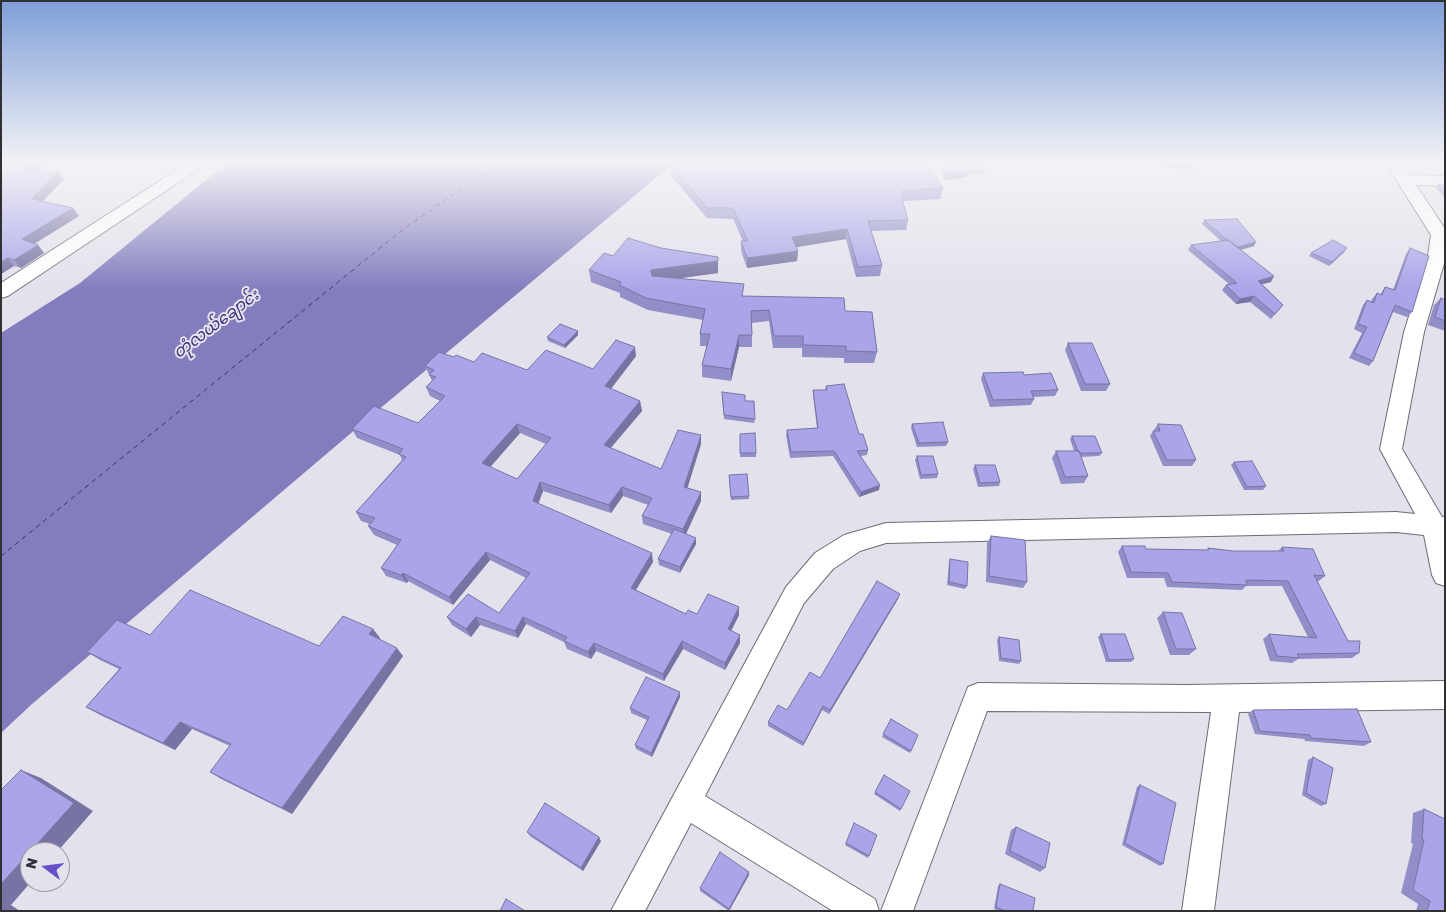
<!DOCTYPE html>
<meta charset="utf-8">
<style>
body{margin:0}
#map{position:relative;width:1446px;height:912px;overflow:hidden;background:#e3e2ec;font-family:"Golos Text",sans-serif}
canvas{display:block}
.frame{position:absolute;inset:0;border:2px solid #303033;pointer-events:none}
.north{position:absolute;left:20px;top:842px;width:50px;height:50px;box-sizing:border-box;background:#e3e2ec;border:1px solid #9b9ba2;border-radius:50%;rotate:285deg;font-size:14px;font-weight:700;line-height:20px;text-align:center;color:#303033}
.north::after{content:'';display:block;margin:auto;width:18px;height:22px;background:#674fc8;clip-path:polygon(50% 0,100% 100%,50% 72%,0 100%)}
</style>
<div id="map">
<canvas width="1446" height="912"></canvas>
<div class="frame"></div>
<div class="north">N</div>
</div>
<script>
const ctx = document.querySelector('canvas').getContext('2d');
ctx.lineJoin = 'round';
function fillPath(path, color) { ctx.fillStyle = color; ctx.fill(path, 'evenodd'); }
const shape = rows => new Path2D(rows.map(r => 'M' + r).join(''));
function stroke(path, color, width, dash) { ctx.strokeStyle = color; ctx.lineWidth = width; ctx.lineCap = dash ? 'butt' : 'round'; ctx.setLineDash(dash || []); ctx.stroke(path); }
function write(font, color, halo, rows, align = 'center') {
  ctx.font = font + ' "Golos Text","Noto Sans Myanmar",sans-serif'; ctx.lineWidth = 4; ctx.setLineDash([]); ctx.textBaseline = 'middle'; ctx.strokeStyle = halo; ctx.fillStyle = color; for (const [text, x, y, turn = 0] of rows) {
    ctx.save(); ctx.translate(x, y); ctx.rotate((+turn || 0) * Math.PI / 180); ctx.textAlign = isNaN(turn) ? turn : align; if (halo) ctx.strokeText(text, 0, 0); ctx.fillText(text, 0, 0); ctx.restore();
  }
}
fillPath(shape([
 [228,162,675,162,377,411,32,704,1,733,1,333,80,283]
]), '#837dbe');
stroke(shape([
 [1,556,401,231,500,162]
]), '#3d2d7c', 1, [5, 4]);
const minor = shape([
 [189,162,209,162,8,296,1,298,1,283,189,162],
 [1385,162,1401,162,1410,175,1445,176,1445,186,1416,185,1445,229,1445,260,1424,332,1402,449,1442,517,1445,517,1445,586,1436,583,1432,575,1424,535,1396,532,886,543,860,551,833,569,804,603,705,796,875,899,879,911,833,911,691,823,645,911,611,911,786,587,815,553,844,535,886,523,1396,512,1415,514,1380,449,1404,332,1428,256,1431,235,1385,162],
 [1445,681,1445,709,1239,712,1214,911,1182,911,1211,712,987,711,913,911,881,911,968,687,978,683,1187,685,1445,681]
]);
stroke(minor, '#6c6c74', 2);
fillPath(minor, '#fff');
fillPath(shape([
 [1,162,48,162,38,171,58,171,64,179,43,201,79,216,34,244,38,245,44,253,21,268,14,266,1,274],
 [939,162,981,162,985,170,984,174,967,175,966,177,944,180],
 [1154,162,1195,162,1196,166,1194,170,1156,167],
 [694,164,943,188,940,199,903,201,908,220,906,230,871,231,882,265,880,276,856,277,846,239,796,247,798,251,797,261,747,268,741,251,741,241,743,241,733,219,707,218,671,176,671,165],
 [1439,184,1445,184,1445,198,1436,188],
 [1204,220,1254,246,1241,250,1271,282,1262,284,1283,305,1271,319,1250,302,1236,304,1222,290,1226,285,1229,284,1188,250,1191,245,1221,241,1202,224],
 [661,248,718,257,718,273,680,278,744,296,845,311,877,352,874,363,844,363,844,358,802,357,802,348,773,348,769,321,752,323,752,347,739,347,731,381,702,377,702,365,707,346,700,346,700,334,703,320,648,310,620,297,620,293,591,282,589,270,613,256],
 [1410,248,1412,312,1407,317,1393,312,1373,361,1369,366,1349,358,1362,333,1354,329,1363,305,1367,300,1371,302,1372,299,1377,293,1380,295,1385,287,1393,290,1406,254],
 [1344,252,1329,266,1309,256,1311,253],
 [1441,298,1445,300,1445,331,1428,325,1434,305],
 [578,331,578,335,565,348,548,341,547,337],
 [1068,343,1110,384,1106,391,1081,391,1065,350],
 [636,356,611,389,640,401,642,411,611,448,661,469,701,444,687,488,701,501,686,534,696,544,680,573,659,565,658,559,672,534,643,524,642,516,648,505,623,496,611,513,543,491,538,504,653,562,636,590,686,614,697,614,739,607,739,615,731,631,740,635,740,643,725,670,683,649,664,681,596,651,591,659,567,649,564,642,526,624,518,638,480,625,471,637,452,625,447,617,499,613,526,578,490,560,453,605,408,581,407,583,386,576,381,568,397,545,374,535,368,526,370,524,361,521,356,512,402,460,400,455,357,438,352,429,418,423,440,401,430,396,426,387,432,381,425,366,454,357,474,362,527,370,593,369],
 [520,433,546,444,517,479,490,467],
 [983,373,1024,375,1058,390,1055,396,1033,397,1034,399,1031,405,990,407,981,379],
 [826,386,859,434,868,450,867,455,861,456,879,490,859,497,833,456,790,458,786,435,787,430,817,428,813,395,813,390,825,390],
 [722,396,745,401,755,419,754,423,724,419],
 [912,424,948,442,946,446,917,447,911,428],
 [1158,424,1196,460,1192,466,1163,466,1150,436,1153,431,1154,431,1154,430],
 [740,434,756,453,756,457,740,457],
 [1072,436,1102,453,1099,456,1081,457,1088,476,1084,483,1061,484,1052,458,1056,451,1074,451,1070,439],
 [917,456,938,474,937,478,920,479,915,460],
 [1234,462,1266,486,1263,490,1244,490,1231,465],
 [975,465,1000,482,999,486,978,487,973,469],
 [729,478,749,496,749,499,731,500],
 [991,536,1027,582,1023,588,986,582,987,543],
 [1122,546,1146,549,1207,550,1208,548,1233,551,1278,551,1282,547,1325,576,1319,581,1317,581,1348,641,1359,653,1352,658,1298,659,1292,663,1270,661,1263,639,1269,634,1308,637,1282,586,1246,586,1242,590,1167,587,1164,578,1127,578,1118,552],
 [950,559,967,586,965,589,947,585,949,562],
 [898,599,829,714,822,710,803,746,768,726,768,722,787,710],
 [1163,612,1196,649,1189,655,1170,655,1157,618],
 [373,629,380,638,379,639,403,656,292,814,221,779,210,772,230,746,192,729,175,750,100,715,86,707,119,669,100,660,87,652,150,635,319,646],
 [1101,634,1134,659,1131,662,1106,662,1098,637],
 [999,637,1021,661,1019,664,999,661,997,640],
 [680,692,680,697,652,757,636,749,635,745,647,720,631,713,630,708],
 [1253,710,1371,742,1364,746,1305,741,1304,739,1255,734,1248,714],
 [891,719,918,735,910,753,882,737],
 [1313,757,1326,804,1321,806,1302,795,1308,760],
 [884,775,901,809,900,811,874,794],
 [1140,785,1163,864,1160,866,1122,845,1137,787],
 [1424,809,1445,911,1416,911,1418,904,1401,893,1413,844,1411,843,1413,813],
 [854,823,869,856,868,858,845,845],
 [1016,827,1045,868,1040,872,1005,854,1011,830],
 [527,832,601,841,583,871,530,836],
 [749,875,729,911,700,891,700,888],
 [1000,884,1033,911,999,911,994,909,998,886]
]), '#928ec8');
fillPath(shape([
 [33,162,48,162,29,178,23,171],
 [58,171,64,179,38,206,32,199],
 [967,173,966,177,944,180,945,176],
 [73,208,79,216,29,247,22,239],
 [847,229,846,239,791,248,792,237],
 [1256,242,1254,246,1233,251,1236,248],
 [38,245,44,253,21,268,14,260],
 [1347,248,1344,252,1329,266,1332,262],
 [798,251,797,261,747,268,747,258],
 [8,258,14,266,1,274,1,262],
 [718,261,718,273,652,282,651,270],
 [1274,276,1271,282,1255,286,1258,281],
 [1254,296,1250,302,1236,304,1240,299],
 [578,331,578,335,565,348,564,345],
 [739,335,739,347,731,381,731,369],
 [635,347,636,356,606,395,605,386],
 [640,401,642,411,605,454,604,445],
 [517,424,520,433,486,472,482,463],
 [701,435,701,444,685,496,684,487],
 [540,482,543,491,536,510,533,501],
 [880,485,879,490,859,497,861,492],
 [622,487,623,496,611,513,609,505],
 [701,492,701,501,684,538,683,529],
 [696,538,696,544,680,573,680,567],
 [486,552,490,560,453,605,449,597],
 [652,553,653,562,632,596,631,588],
 [403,573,408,581,407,583,401,575],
 [900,594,898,599,829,714,830,710],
 [739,607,739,615,728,637,728,629],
 [476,617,480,625,471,637,466,629],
 [523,617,526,624,518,638,515,631],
 [373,629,380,638,377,643,369,634],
 [740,635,740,643,725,670,725,663],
 [682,641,683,649,664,681,663,674],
 [594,643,596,651,591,659,588,652],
 [397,648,403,656,292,814,282,808],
 [680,692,680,697,652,757,651,753],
 [823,706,822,710,803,746,804,743],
 [180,722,192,729,175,750,163,743],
 [21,770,41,778,93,811,57,852,30,852],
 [599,837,601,841,583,871,581,868],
 [30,852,30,882,31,882,11,905,20,911,4,911,1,909,1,884],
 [749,872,749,875,729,911,729,909]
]), '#7774a3');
const building = shape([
 [1,162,33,162,23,171,58,171,32,199,73,208,22,239,38,245,14,260,8,258,1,262,1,162],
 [681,162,692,162,694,164,701,162,925,162,943,188,902,191,904,196,901,196,908,220,868,221,882,265,858,267,847,229,792,237,798,251,747,258,741,241,748,241,733,208,707,208,671,165,681,162],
 [941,162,981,162,985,170,965,171,967,173,945,176,941,162],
 [1157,162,1195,162,1196,166,1158,163,1157,162],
 [1439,184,1445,184,1445,191,1439,184],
 [1237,219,1256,242,1238,247,1228,240,1227,240,1204,220,1237,219],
 [628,238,661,248,718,257,718,261,651,270,652,276,744,284,742,296,844,298,845,311,872,312,877,352,846,351,846,346,803,345,803,336,774,336,769,310,751,311,752,335,739,335,731,369,702,365,710,334,700,334,705,309,646,298,619,285,621,282,589,270,604,253,613,256,628,238],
 [1228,240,1274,276,1258,281,1283,305,1275,314,1254,296,1240,299,1226,285,1237,283,1191,245,1228,240],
 [1333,240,1347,248,1332,262,1311,253,1333,240],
 [1410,248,1429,256,1412,312,1395,305,1373,361,1354,353,1367,327,1358,324,1367,300,1374,303,1377,293,1382,295,1385,287,1395,290,1410,248],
 [1441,298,1445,300,1445,321,1435,317,1441,298],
 [560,324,578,331,564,345,547,337,560,324],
 [616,340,635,347,605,386,640,401,604,445,661,469,678,430,701,435,684,487,701,492,683,529,642,516,652,498,622,487,609,505,540,482,533,501,652,553,631,588,686,614,688,610,697,614,708,594,739,607,728,629,740,635,725,663,682,641,663,674,594,643,588,652,564,641,567,637,523,617,515,631,476,617,466,629,447,617,468,594,499,613,530,573,486,552,449,597,403,573,401,575,381,568,401,540,368,526,375,518,356,512,406,457,399,454,403,449,352,429,374,406,418,423,445,396,426,387,436,377,429,375,434,370,425,366,439,352,454,357,456,355,474,362,482,353,527,370,546,350,593,369,616,340],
 [517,424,551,438,517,479,482,463,517,424],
 [1068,343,1092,343,1110,384,1085,384,1068,343],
 [1023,372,1024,375,1051,373,1058,390,1031,391,1034,399,993,400,983,373,1023,372],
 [844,384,859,434,863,434,868,450,857,451,880,485,861,492,834,451,791,452,787,430,818,428,813,390,827,390,826,386,844,384],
 [722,392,745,395,745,401,754,401,755,419,724,415,722,392],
 [943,422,948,442,919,443,912,424,943,422],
 [1158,424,1181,425,1196,460,1167,460,1153,431,1160,431,1158,424],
 [755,433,756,453,740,453,740,434,755,433],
 [1072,436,1095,436,1102,453,1080,453,1079,451,1078,451,1072,436],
 [1056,451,1079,451,1088,476,1065,477,1056,451],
 [917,456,933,456,938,474,921,475,917,456],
 [1252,461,1266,486,1247,487,1234,462,1252,461],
 [975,465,995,465,1000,482,980,483,975,465],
 [747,474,749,496,731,497,729,475,747,474],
 [674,529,696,538,680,567,658,559,674,529],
 [991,536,1025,540,1027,582,989,576,991,536],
 [1122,546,1145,546,1146,549,1209,550,1208,548,1233,551,1284,551,1282,547,1313,549,1325,576,1314,575,1348,641,1360,641,1359,653,1297,654,1299,658,1277,656,1269,634,1317,638,1288,581,1246,580,1247,585,1172,582,1168,573,1131,572,1122,546],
 [950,559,968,562,967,586,949,582,950,559],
 [877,581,900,594,830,710,823,706,804,743,768,722,778,705,787,710,810,672,820,678,877,581],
 [190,590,319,646,343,616,373,629,369,634,397,648,282,808,210,772,231,744,180,722,163,743,86,707,121,668,87,652,117,620,150,635,190,590],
 [1163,612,1182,613,1196,649,1176,649,1163,612],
 [1101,634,1125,634,1134,659,1109,660,1101,634],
 [999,637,1019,640,1021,661,1001,658,999,637],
 [646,677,680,692,651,753,635,745,649,717,630,708,646,677],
 [1357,709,1371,742,1311,738,1310,735,1260,731,1253,710,1357,709],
 [891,719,918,735,911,751,883,734,891,719],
 [1313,757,1333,768,1326,804,1306,793,1313,757],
 [21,770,74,803,1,884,1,790,21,770],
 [884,775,910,791,901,809,875,792,884,775],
 [1140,785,1176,803,1163,864,1125,843,1140,785],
 [545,803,599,837,581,868,527,832,545,803],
 [1424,809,1445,819,1445,911,1427,911,1430,901,1413,890,1424,840,1422,839,1424,809],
 [854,823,877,835,869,856,846,843,854,823],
 [1016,827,1050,843,1045,868,1010,851,1016,827],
 [720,852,749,872,729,909,700,888,720,852],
 [1000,884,1035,898,1033,911,1005,911,996,907,1000,884],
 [506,899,525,911,500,911,506,899]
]);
fillPath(building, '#aaa5e9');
stroke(building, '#7774a3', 1);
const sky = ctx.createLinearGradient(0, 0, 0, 290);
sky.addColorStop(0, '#7f9ed7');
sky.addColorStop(0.56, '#f2f2f6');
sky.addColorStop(1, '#f2f2f600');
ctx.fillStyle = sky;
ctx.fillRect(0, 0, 1446, 290);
write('italic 16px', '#3d2d7c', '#e3e2ec', [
 ["တုံလယ်ချောင်း",216,324,-37]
]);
</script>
